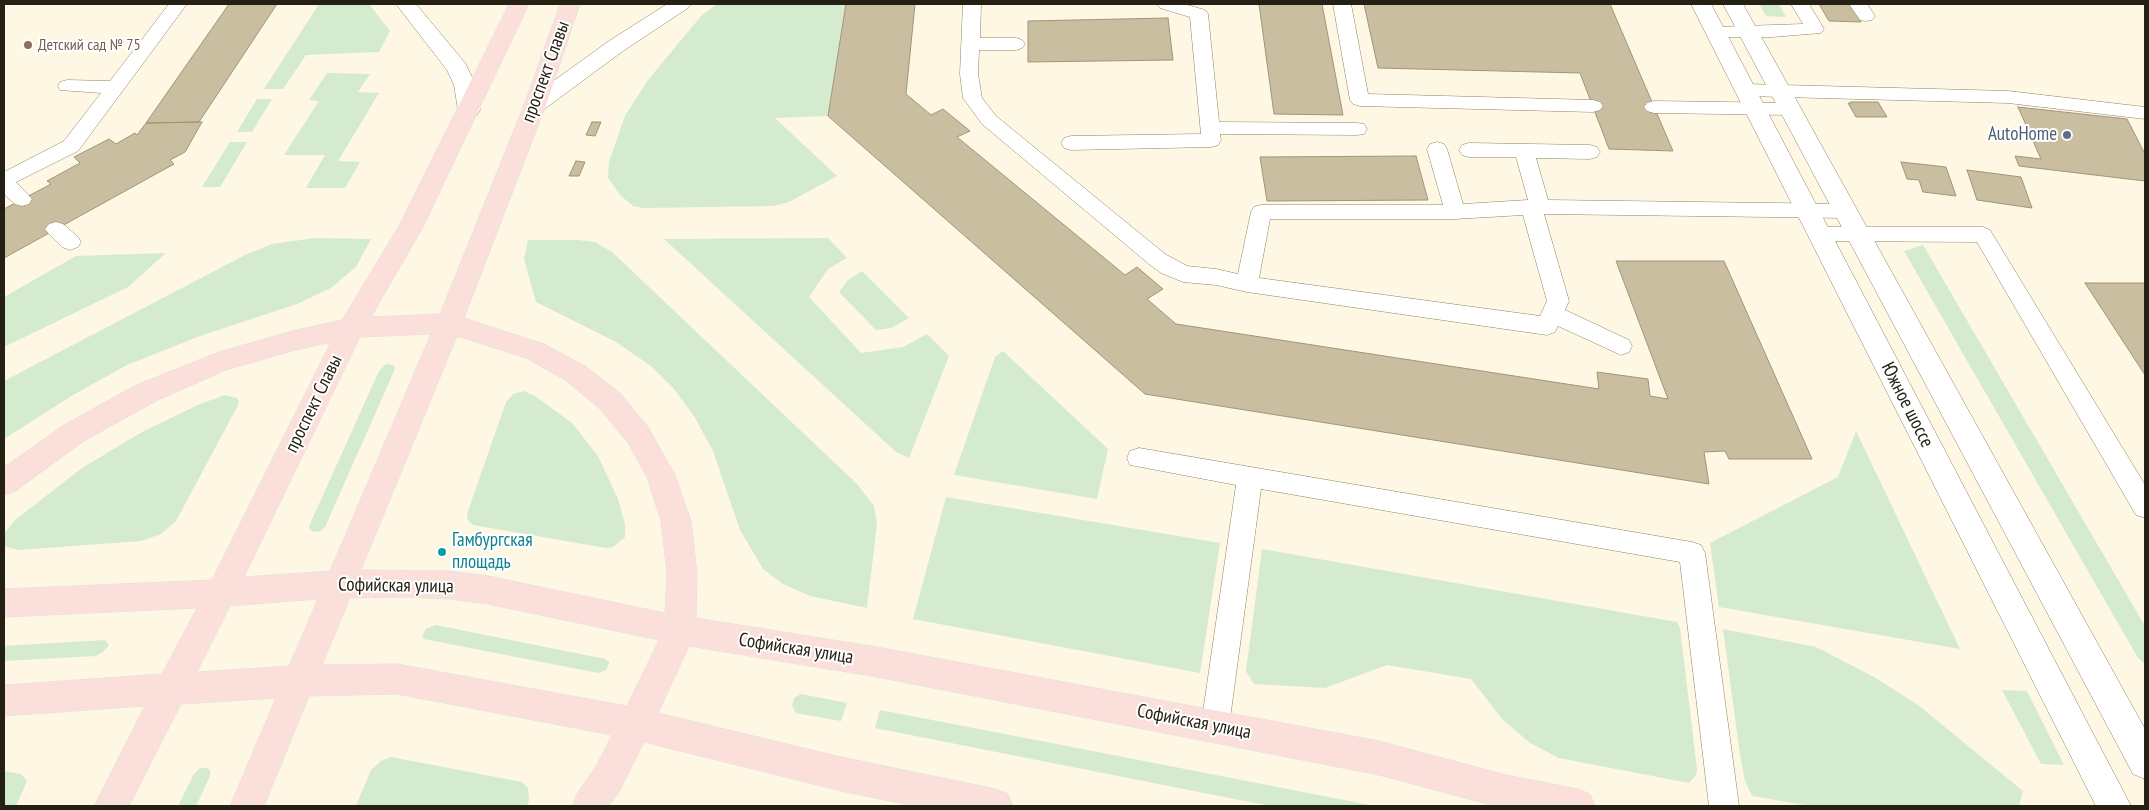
<!DOCTYPE html>
<meta charset="utf-8">
<style>
body{margin:0}
#map{position:relative;width:2149px;height:810px;overflow:hidden;background:#fef7e3;font-family:"PT Sans Narrow",sans-serif}
canvas{display:block}
.frame{position:absolute;inset:0;border:5px solid #252014;pointer-events:none}
</style>
<div id="map">
<canvas width="2149" height="810"></canvas>
<div class="frame"></div>
</div>
<script>
const ctx = document.querySelector('canvas').getContext('2d');
ctx.lineJoin = 'round';
function fillPath(path, color) { ctx.fillStyle = color; ctx.fill(path, 'evenodd'); }
const shape = rows => new Path2D(rows.map(r => 'M' + r).join(''));
function stroke(path, color, width, dash) { ctx.strokeStyle = color; ctx.lineWidth = width; ctx.lineCap = dash ? 'butt' : 'round'; ctx.setLineDash(dash || []); ctx.stroke(path); }
function write(font, color, halo, rows, align = 'center') {
  ctx.font = font + ' "PT Sans Narrow",sans-serif'; ctx.lineWidth = 4; ctx.setLineDash([]); ctx.textBaseline = 'middle'; ctx.strokeStyle = halo; ctx.fillStyle = color; for (const [text, x, y, turn = 0] of rows) {
    ctx.save(); ctx.translate(x, y); ctx.rotate((+turn || 0) * Math.PI / 180); ctx.textAlign = isNaN(turn) ? turn : align; if (halo) ctx.strokeText(text, 0, 0); ctx.fillText(text, 0, 0); ctx.restore();
  }
}
fillPath(shape([
 [319,4,369,4,390,31,379,52,306,55,283,89,264,89],
 [717,4,846,4,828,116,775,118,837,176,789,202,774,206,643,208,633,206,621,196,608,178,609,162,625,116,648,80,702,15],
 [1759,4,1779,4,1786,17,1766,16],
 [327,73,370,74,358,92,379,93,338,161,360,162,345,188,306,188,325,155,284,155,319,101,309,100],
 [257,99,272,99,252,132,237,132],
 [230,142,247,142,220,187,202,187],
 [315,238,371,239,356,267,331,288,297,304,200,336,127,365,73,395,4,439,4,381,245,255,272,244],
 [828,238,847,258,828,269,809,297,861,353,903,347,927,334,949,356,909,458,896,452,664,239],
 [528,240,578,240,595,242,612,252,857,484,874,506,877,524,867,608,810,596,783,584,763,569,740,530,713,451,694,416,674,389,651,366,616,342,536,302,524,259],
 [1923,245,2145,626,2145,664,2138,658,1904,251],
 [166,253,128,287,4,347,4,297,76,256],
 [862,271,909,318,891,328,876,330,839,292,848,280],
 [1003,351,1108,449,1097,499,954,475,995,357],
 [386,364,394,365,395,369,325,527,321,531,313,532,309,528,310,524,379,371],
 [524,391,535,396,572,423,598,456,618,499,625,524,625,537,613,547,606,548,473,525,468,520,467,514,506,402,513,394],
 [225,395,237,398,239,402,237,407,176,521,161,534,141,541,18,550,4,546,4,534,15,520,82,468,142,432,200,404],
 [1856,431,1960,649,1719,607,1710,543,1838,477],
 [946,497,1220,543,1200,673,913,619],
 [1262,549,1677,622,1680,628,1697,769,1696,775,1689,783,1559,758,1530,743,1503,720,1471,679,1387,665,1325,688,1254,684,1246,671],
 [436,625,605,659,609,662,609,664,606,670,598,673,424,639,422,637,426,629],
 [1723,629,1816,647,1874,677,1918,705,2023,791,2019,806,1810,806,1752,796,1745,781,1740,755],
 [105,640,109,645,103,652,96,656,4,661,4,646],
 [2002,690,2027,691,2064,765,2041,764],
 [801,694,847,703,841,721,796,713,792,706,794,698],
 [880,710,1036,740,1375,806,1270,806,875,728],
 [391,757,522,782,528,788,529,800,527,806,356,806,371,770,381,761],
 [200,768,206,768,210,770,210,776,196,806,178,806,194,774],
 [4,771,21,774,27,781,16,806,4,806]
]), '#d4ebcf');
const building = shape([
 [229,4,277,4,199,122,146,123,229,4],
 [846,4,930,4,915,4,906,94,931,115,943,109,970,131,957,137,1125,275,1137,267,1163,289,1147,299,1176,324,1599,389,1597,372,1648,379,1650,396,1668,399,1616,261,1724,261,1812,459,1729,459,1725,451,1704,452,1709,484,1145,394,828,116,846,4],
 [1259,4,1322,4,1343,115,1274,114,1259,4],
 [1364,4,1610,4,1673,151,1609,149,1580,73,1378,68,1364,4],
 [1819,4,1850,4,1861,22,1829,21,1819,4],
 [1168,18,1173,60,1028,62,1028,21,1168,18],
 [1851,102,1878,102,1887,117,1856,117,1848,103,1852,103,1851,102],
 [2018,107,2127,119,2145,154,2145,181,2019,166,2015,156,2041,159,2018,107],
 [202,122,185,152,170,160,174,164,4,258,4,209,51,184,47,181,80,163,74,157,109,139,116,144,135,133,137,135,146,123,202,122],
 [592,122,601,122,595,136,586,135,592,122],
 [1416,156,1428,200,1267,201,1260,157,1416,156],
 [576,161,585,162,579,176,569,176,576,161],
 [1901,162,1946,167,1956,196,1923,192,1919,180,1907,179,1901,162],
 [1967,170,2021,177,2032,208,1977,200,1967,170],
 [2085,283,2145,283,2145,375,2085,283]
]);
fillPath(building, '#c9be9f');
stroke(building, '#a09577', 1);
const lane = shape([
 [169,4,187,4,78,151,16,182,32,199,29,204,22,206,15,204,4,194,4,172,64,141,101,93,60,90,58,86,60,82,67,80,110,81,169,4],
 [963,4,981,4,980,38,1016,38,1022,40,1025,44,1022,48,1016,50,979,50,978,74,982,98,996,116,1165,254,1187,266,1216,269,1238,274,1251,212,1254,207,1261,205,1443,205,1427,149,1430,144,1437,142,1444,144,1447,149,1463,204,1528,200,1516,157,1469,157,1462,155,1459,150,1462,145,1469,143,1590,145,1597,147,1600,152,1597,157,1590,159,1536,158,1548,200,1846,204,1853,206,1856,211,1853,216,1846,218,1544,214,1569,301,1565,310,1629,340,1632,346,1629,352,1621,355,1558,326,1555,332,1547,335,1247,292,1216,285,1183,282,1161,273,1149,264,982,124,963,98,960,74,963,4],
 [1523,215,1547,301,1540,316,1259,278,1270,219,1455,219,1523,215],
 [1157,4,1184,4,1205,10,1208,14,1219,122,1357,123,1364,124,1367,129,1364,134,1357,135,1220,134,1221,140,1218,145,1211,147,1071,150,1064,148,1061,143,1064,138,1071,136,1201,134,1190,17,1160,8,1157,4],
 [1333,4,1351,4,1368,94,1593,100,1600,102,1603,106,1600,110,1593,112,1360,106,1353,104,1350,100,1333,4],
 [1791,4,1809,4,1824,29,1821,33,1772,37,1715,37,1709,36,1706,32,1709,28,1715,27,1803,24,1791,4],
 [1849,4,1867,4,1875,16,1872,20,1866,21,1860,20,1849,4],
 [1745,84,2008,91,2145,107,2145,119,2008,103,1745,96,1738,94,1736,90,1738,86,1745,84],
 [1654,101,1791,103,1798,105,1801,109,1798,113,1791,115,1654,113,1647,111,1644,107,1647,103,1654,101],
 [56,222,63,224,78,237,81,242,78,247,70,250,62,247,49,234,45,229,49,224,56,222],
 [1819,227,1983,227,1990,230,2145,485,2145,518,2136,515,1977,242,1819,241,1812,239,1808,234,1812,229,1819,227],
 [1139,448,1692,542,1701,545,1705,553,1739,806,1709,806,1680,562,1261,489,1229,726,1225,736,1215,740,1205,736,1201,726,1236,485,1130,465,1127,458,1130,451,1139,448]
]);
const street = shape([
 [396,4,416,4,465,63,476,85,480,110,477,115,469,117,461,115,458,110,454,85,447,70,396,4]
]);
const secondary = shape([
 [667,4,691,4,688,8,623,51,543,110,535,112,527,110,524,105,527,100,609,41,667,4],
 [1691,4,1711,4,2131,806,2096,806,1691,4],
 [1723,4,1743,4,2145,729,2145,779,2133,774,1723,4]
]);
const primary = shape([
 [509,4,529,4,423,227,371,317,440,314,524,105,560,4,580,4,546,105,464,318,544,344,585,366,620,393,648,427,675,475,691,521,697,573,696,618,877,647,1379,741,1506,775,1578,789,1590,794,1595,806,1495,806,1379,775,877,677,689,646,658,713,841,757,996,789,1008,794,1013,806,914,806,841,791,644,742,619,792,609,806,572,806,577,794,595,768,612,735,397,694,309,696,264,806,230,806,276,698,181,704,129,806,94,806,145,706,4,716,4,685,162,674,197,608,4,617,4,589,212,580,331,342,292,351,226,370,156,401,84,441,14,492,4,495,4,467,64,425,136,385,219,352,292,331,342,320,399,226,509,4],
 [431,334,330,571,244,577,360,337,431,334],
 [457,336,526,358,565,380,600,409,628,443,647,477,661,521,667,573,665,613,488,576,450,571,361,570,457,336],
 [407,597,450,599,488,604,659,640,627,706,397,664,322,665,350,598,407,597],
 [318,599,289,666,197,672,230,606,318,599]
]);
stroke(lane, '#8d8365', 1);
stroke(street, '#8d8365', 1);
stroke(secondary, '#8d8365', 1);
stroke(primary, '#e0e0de', 1);
fillPath(lane, '#fff');
fillPath(street, '#fff');
fillPath(secondary, '#fff');
fillPath(primary, '#fadfda');
for (const [x, y, r, color] of [
 [28,45,5,"#8d6e63"],
 [2067,135,5,"#5c6f8a"],
 [442,552,5,"#0f9aa8"]
]) { const dot = new Path2D(); dot.arc(x, y, r, 0, 2 * Math.PI); ctx.fillStyle = color; ctx.fill(dot); stroke(dot, '#fff', 2); }
write('16px', '#785e54', '#fff', [
 ["Детский сад № 75",38,45]
], 'left');
write('19px', '#252014', '#fff', [
 ["проспект Славы",546,72,-70],
 ["проспект Славы",314,404,-64],
 ["Южное шоссе",1907,405,63],
 ["Софийская улица",396,586,1],
 ["Софийская улица",796,649,9],
 ["Софийская улица",1194,722,11]
]);
write('19px', '#4e5e75', '#fff', [
 ["AutoHome",2057,135]
], 'right');
write('19px', '#0d838f', '#fff', [
 ["Гамбургская",452,541],
 ["площадь",452,563]
], 'left');
</script>
